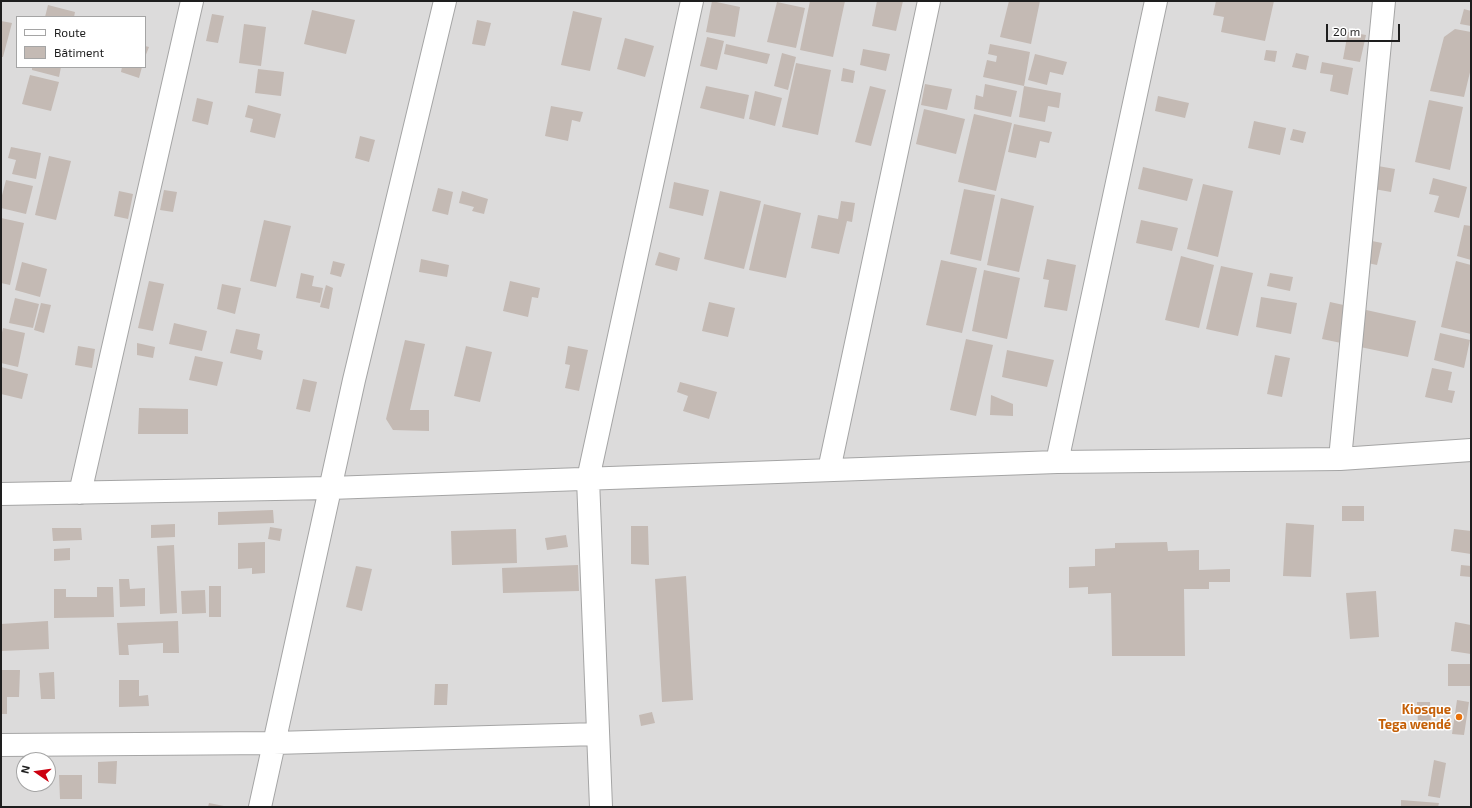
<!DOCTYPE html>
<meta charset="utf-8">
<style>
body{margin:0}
#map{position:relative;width:1472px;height:808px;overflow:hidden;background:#efebe4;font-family:"Exo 2",sans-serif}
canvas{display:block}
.frame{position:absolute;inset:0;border:2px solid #1e1e1e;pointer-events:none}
.legend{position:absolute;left:16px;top:16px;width:130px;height:52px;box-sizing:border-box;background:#fff;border:1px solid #a5a5a5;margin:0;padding:5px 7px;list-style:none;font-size:12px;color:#1e1e1e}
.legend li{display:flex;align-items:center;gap:8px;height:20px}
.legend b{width:20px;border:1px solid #a5a5a5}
.north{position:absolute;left:16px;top:752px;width:40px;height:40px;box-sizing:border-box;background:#fff;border:1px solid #a5a5a5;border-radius:50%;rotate:283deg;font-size:11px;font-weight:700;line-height:16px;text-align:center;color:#1e1e1e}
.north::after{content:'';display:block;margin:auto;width:14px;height:18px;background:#cc0010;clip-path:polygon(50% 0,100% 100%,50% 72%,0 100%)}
.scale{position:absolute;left:1326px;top:24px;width:74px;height:18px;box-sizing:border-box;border:2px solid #1e1e1e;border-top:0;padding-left:5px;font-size:12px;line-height:14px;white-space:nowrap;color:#1e1e1e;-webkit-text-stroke:3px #fff;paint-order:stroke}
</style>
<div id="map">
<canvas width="1472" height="808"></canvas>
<div class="frame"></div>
<ul class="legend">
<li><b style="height:5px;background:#fff"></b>Route</li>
<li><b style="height:11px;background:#c4bab4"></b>Bâtiment</li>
</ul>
<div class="north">N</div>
<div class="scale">20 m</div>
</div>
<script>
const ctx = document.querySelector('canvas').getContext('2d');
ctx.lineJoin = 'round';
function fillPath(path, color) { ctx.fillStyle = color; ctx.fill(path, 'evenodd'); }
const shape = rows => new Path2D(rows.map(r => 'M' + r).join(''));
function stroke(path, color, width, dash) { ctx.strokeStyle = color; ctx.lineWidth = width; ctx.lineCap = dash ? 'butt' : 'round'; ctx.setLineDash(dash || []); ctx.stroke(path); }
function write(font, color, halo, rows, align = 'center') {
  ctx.font = font + ' "Exo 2",sans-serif'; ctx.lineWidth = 3; ctx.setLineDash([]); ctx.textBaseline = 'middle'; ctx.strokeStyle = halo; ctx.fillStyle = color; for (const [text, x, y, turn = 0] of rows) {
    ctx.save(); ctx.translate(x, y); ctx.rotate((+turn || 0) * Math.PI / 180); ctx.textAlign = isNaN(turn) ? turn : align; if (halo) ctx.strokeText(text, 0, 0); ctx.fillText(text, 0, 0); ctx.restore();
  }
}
fillPath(shape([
 [1,1,1471,1,1471,807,1,807],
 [17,17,145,17,145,67,17,67],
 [24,760,48,760,48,784,24,784]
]), '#dcdbdb');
fillPath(shape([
 [712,1,740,7,735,37,706,32],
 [810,1,845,1,833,57,800,50],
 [877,1,903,1,896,31,872,26],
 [1009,1,1040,1,1031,44,1000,37],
 [1216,1,1274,1,1265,41,1221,32,1224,17,1213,15],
 [777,2,805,8,796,48,767,42],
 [48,5,75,12,74,17,45,17],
 [1464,9,1471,11,1471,26,1460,24],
 [312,10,355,20,346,54,304,44],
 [573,11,602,18,590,71,561,65],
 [212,14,224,16,218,43,206,41],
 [477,20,491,23,485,46,472,44],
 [1,21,12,23,3,57,1,57],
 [244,24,266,27,261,66,239,63],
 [1455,29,1471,32,1471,68,1464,97,1430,91,1444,37],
 [1348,32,1366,35,1360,62,1343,59],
 [707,37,724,41,717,70,700,66],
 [625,38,654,46,645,77,617,69],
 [726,44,770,54,767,64,724,54],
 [990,44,1030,52,1024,86,983,77,987,60,996,62,997,56,988,54],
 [145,46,149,47,145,57],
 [863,49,890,54,886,71,860,65],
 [1266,50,1277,51,1275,62,1264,60],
 [782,53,796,57,788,90,774,86],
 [1296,53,1309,56,1306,70,1292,67],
 [1035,54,1067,62,1063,75,1050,72,1047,85,1028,80],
 [1322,62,1353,68,1348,95,1330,91,1333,75,1320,73],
 [796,63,831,70,818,135,782,127],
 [32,67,61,67,59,77,32,70],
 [122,67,142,67,139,78,121,72],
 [843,68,855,71,853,83,841,81],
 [258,69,284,72,281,96,255,93],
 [30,75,59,82,51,111,22,104],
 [925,84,952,89,947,110,921,105],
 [985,84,1017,91,1011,117,974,109,976,95,983,97],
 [706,86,749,95,744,119,700,108],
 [870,86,886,90,871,146,855,142],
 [1024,86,1061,93,1059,108,1048,106,1045,122,1019,117],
 [755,91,782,98,775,126,749,119],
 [1158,96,1189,103,1185,118,1155,111],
 [197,98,213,102,208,125,192,121],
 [1429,100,1463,107,1450,170,1415,162],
 [248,105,281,114,275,138,250,132,253,119,245,117],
 [551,106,583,112,580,122,572,120,568,141,545,136],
 [924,109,965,119,956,154,916,144],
 [974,114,1012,123,996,191,958,182],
 [1254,121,1286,128,1280,155,1248,148],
 [1014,124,1052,132,1049,143,1040,141,1036,158,1008,152],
 [1293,129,1306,132,1303,143,1290,140],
 [360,136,375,140,369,162,355,158],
 [11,147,41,153,36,179,12,174,16,160,8,158],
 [49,156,71,161,56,220,35,215],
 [1378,166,1395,169,1391,192,1374,189],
 [1143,167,1193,179,1187,201,1138,189],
 [1433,178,1467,187,1459,218,1434,212,1439,196,1429,194],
 [6,180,33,186,26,214,1,208,1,199],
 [674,182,709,190,703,216,669,208],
 [1203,184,1233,191,1218,257,1187,249],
 [438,188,453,192,448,215,432,211],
 [964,189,995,195,981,261,950,254],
 [164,190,177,192,173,212,160,210],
 [119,191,133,194,128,219,114,216],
 [462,191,488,199,484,214,472,211,474,207,459,203],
 [720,191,761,201,744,269,704,259],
 [1001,198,1034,206,1019,272,987,265],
 [841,201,855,203,852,222,847,221,839,254,811,248,818,215,838,219],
 [764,204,801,213,786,278,749,270],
 [1,218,24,223,10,285,1,283],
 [264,220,291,226,276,287,250,281],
 [1141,220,1178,228,1172,251,1136,243],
 [1464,225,1471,226,1471,260,1457,256],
 [1362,239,1382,243,1377,265,1358,261],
 [659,252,680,258,677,271,655,265],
 [1181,256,1214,265,1199,328,1165,320],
 [421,259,449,265,447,277,419,272],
 [1047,259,1076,265,1067,311,1044,307,1049,280,1043,279],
 [941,260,977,268,962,333,926,325],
 [333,261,345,264,341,277,330,274],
 [1456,261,1471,265,1471,334,1441,327],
 [22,262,47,269,40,297,15,290],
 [1221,266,1253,273,1238,336,1206,329],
 [984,270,1020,278,1007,339,972,331],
 [301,273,314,276,312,286,323,288,320,303,296,298],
 [1270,273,1293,277,1290,291,1267,286],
 [149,281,164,284,153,331,138,328],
 [510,281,540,288,538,298,532,297,528,317,503,311],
 [222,284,241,288,235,314,217,309],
 [326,285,333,288,329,309,320,307],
 [1261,297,1297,303,1291,334,1256,327],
 [15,298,39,304,33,328,9,323],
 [709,302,735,308,728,337,702,331],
 [1330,302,1416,321,1408,357,1322,339],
 [41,303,51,305,44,333,34,330],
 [174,323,207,331,202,351,169,344],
 [3,328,25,333,18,367,1,363,1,337],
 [236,329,260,334,257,349,263,351,261,360,230,353],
 [1440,333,1470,340,1464,368,1434,360],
 [966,339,993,345,976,416,950,410],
 [405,340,425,344,410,410,429,410,429,431,393,430,386,419],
 [137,343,155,347,153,358,137,355],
 [78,346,95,349,92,368,75,365],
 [466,346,492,352,480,402,454,396],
 [568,346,588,350,579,391,565,388,570,365,565,364],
 [1007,350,1054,360,1047,387,1002,377],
 [1275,355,1290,358,1282,397,1267,394],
 [195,356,223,362,217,386,189,380],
 [1,367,28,374,22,399,1,394],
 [1432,368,1452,372,1448,390,1455,391,1452,403,1425,397],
 [303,379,317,382,310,412,296,409],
 [680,382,717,392,709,419,683,411,688,396,677,392],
 [991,395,1013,404,1013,416,990,415],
 [139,408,188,409,188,434,138,434],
 [1342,506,1364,506,1364,521,1342,521],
 [273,510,274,523,218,525,218,512],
 [1286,523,1314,525,1311,577,1283,576],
 [175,524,175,537,151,538,151,525],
 [631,526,648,526,649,565,631,564],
 [270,527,282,529,280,541,268,539],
 [52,528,81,528,82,540,53,541],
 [516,529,517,563,452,565,451,531],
 [1454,529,1471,531,1471,554,1451,551],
 [566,535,568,547,547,550,545,538],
 [265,542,265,573,252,574,252,568,238,569,238,543],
 [1167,542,1168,551,1199,550,1199,570,1230,569,1230,582,1209,582,1209,589,1184,589,1185,656,1112,656,1111,593,1088,594,1088,587,1069,588,1069,567,1095,566,1095,549,1115,548,1115,543],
 [174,545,177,613,160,614,157,546],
 [70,548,70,560,54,561,54,549],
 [578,565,579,591,503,593,502,568],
 [1461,565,1471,566,1471,577,1460,576],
 [356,566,372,569,362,611,346,607],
 [686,576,693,700,662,702,655,579],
 [119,579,129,579,130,589,145,588,145,606,120,607],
 [209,586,221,586,221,617,209,617],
 [97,587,113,587,114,617,54,618,54,589,66,589,66,597,97,597],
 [205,590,206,613,182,614,181,591],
 [1376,591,1379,637,1350,639,1346,593],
 [48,621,49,649,1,651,1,624],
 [178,621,179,653,163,653,163,643,128,645,129,655,119,655,117,623],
 [1455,622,1471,625,1471,654,1451,651],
 [1448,664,1471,664,1471,686,1448,686],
 [1,670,20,670,19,697,7,697,7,714,1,714],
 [54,672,55,699,41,699,39,673],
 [119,680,139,680,139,696,148,695,149,706,119,707],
 [435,684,448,684,447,705,434,705],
 [1457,700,1469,702,1464,735,1452,734],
 [1417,702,1430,702,1431,723,1418,724],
 [652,712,655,723,641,726,639,715],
 [1434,760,1446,763,1440,798,1428,796],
 [117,761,116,784,98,783,98,762],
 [59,775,82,775,82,799,60,799],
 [1401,800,1439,803,1438,807,1401,807],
 [209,803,224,806,224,807,208,807]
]), '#c4bab4');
const minor = shape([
 [1340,459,1384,1],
 [1057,462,1156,1],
 [829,470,929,1],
 [80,493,192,1],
 [1,494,330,488,1057,462,1340,459,1471,450],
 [1,745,274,743,598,734],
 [260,807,354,380,445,1],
 [601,807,588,479,692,1]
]);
stroke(minor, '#a5a5a5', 24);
stroke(minor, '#fff', 22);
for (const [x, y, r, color] of [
 [1459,717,4,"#e8710a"]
]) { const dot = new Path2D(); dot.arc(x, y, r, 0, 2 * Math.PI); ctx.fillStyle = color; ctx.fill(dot); stroke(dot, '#fff', 1.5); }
write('bold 13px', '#c56008', '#fff', [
 ["Kiosque",1451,710],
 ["Tega wendé",1451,725]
], 'right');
</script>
